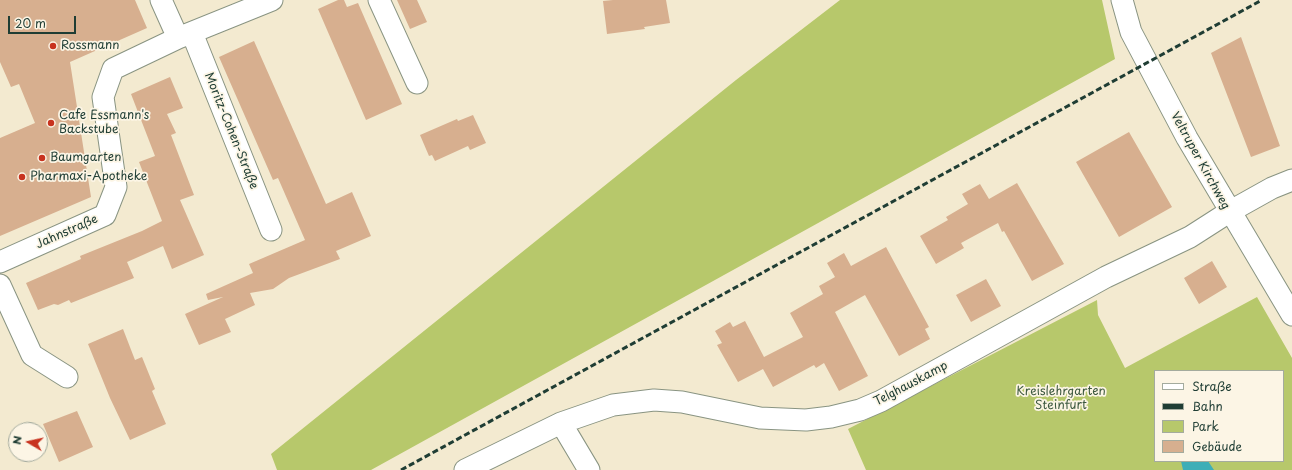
<!DOCTYPE html>
<meta charset="utf-8">
<style>
body{margin:0}
#map{position:relative;width:1292px;height:470px;overflow:hidden;background:#f3ead0;font-family:"Playpen Sans",sans-serif}
canvas{display:block}
.legend{position:absolute;left:1154px;top:370px;width:130px;height:92px;box-sizing:border-box;background:#fcf5e5;border:1px solid #a4ab9e;margin:0;padding:5px 7px;list-style:none;font-size:12px;color:#1f3d34}
.legend li{display:flex;align-items:center;gap:8px;height:20px}
.legend b{width:20px;border:1px solid #a4ab9e}
.north{position:absolute;left:8px;top:422px;width:40px;height:40px;box-sizing:border-box;background:#fcf5e5;border:1px solid #a4ab9e;border-radius:50%;rotate:279deg;font-size:11px;font-weight:700;line-height:16px;text-align:center;color:#1f3d34}
.north::after{content:'';display:block;margin:auto;width:14px;height:18px;background:#c8321e;clip-path:polygon(50% 0,100% 100%,50% 72%,0 100%)}
.scale{position:absolute;left:8px;top:16px;width:68px;height:18px;box-sizing:border-box;border:2px solid #1f3d34;border-top:0;padding-left:5px;font-size:12px;line-height:14px;white-space:nowrap;color:#1f3d34;-webkit-text-stroke:3px #fcf5e5;paint-order:stroke}
</style>
<div id="map">
<canvas width="1292" height="470"></canvas>
<ul class="legend">
<li><b style="height:5px;background:#fff"></b>Straße</li>
<li><b style="height:5px;background:#1f3d34"></b>Bahn</li>
<li><b style="height:11px;background:#b7c86b"></b>Park</li>
<li><b style="height:11px;background:#d7af8f"></b>Gebäude</li>
</ul>
<div class="north">N</div>
<div class="scale">20 m</div>
</div>
<script>
const ctx = document.querySelector('canvas').getContext('2d');
ctx.lineJoin = 'round';
function fillPath(path, color) { ctx.fillStyle = color; ctx.fill(path, 'evenodd'); }
const shape = rows => new Path2D(rows.map(r => 'M' + r).join(''));
function stroke(path, color, width, dash) { ctx.strokeStyle = color; ctx.lineWidth = width; ctx.lineCap = dash ? 'butt' : 'round'; ctx.setLineDash(dash || []); ctx.stroke(path); }
function write(font, color, halo, rows, align = 'center') {
  ctx.font = font + ' "Playpen Sans",sans-serif'; ctx.lineWidth = 3.5; ctx.setLineDash([]); ctx.textBaseline = 'middle'; ctx.strokeStyle = halo; ctx.fillStyle = color; for (const [text, x, y, turn = 0] of rows) {
    ctx.save(); ctx.translate(x, y); ctx.rotate((+turn || 0) * Math.PI / 180); ctx.textAlign = isNaN(turn) ? turn : align; if (halo) ctx.strokeText(text, 0, 0); ctx.fillText(text, 0, 0); ctx.restore();
  }
}
fillPath(shape([
 [840,0,1102,0,1115,59,371,470,277,470,271,454,736,80],
 [1257,297,1292,358,1292,470,866,470,848,429,1097,300,1098,315,1125,368],
 [1155,371,1283,371,1283,461,1155,461]
]), '#b7c86b');
fillPath(shape([
 [1181,461,1208,461,1214,470,1183,470]
]), '#3eaeb7');
fillPath(shape([
 [0,0,135,0,147,28,70,62,91,197,0,236,0,138,35,123,19,84,11,87,0,62],
 [338,0,344,0,347,7,358,3,402,104,366,120,318,9],
 [397,0,417,0,427,22,410,29],
 [613,0,666,0,670,23,644,27,645,29,607,34,603,1],
 [1241,37,1280,146,1251,157,1211,53],
 [254,41,326,204,352,192,371,236,336,251,340,259,289,278,273,289,250,293,255,305,225,319,231,332,199,345,185,314,223,297,208,300,206,294,253,273,249,264,305,240,278,178,273,180,219,57],
 [170,77,183,108,167,114,176,133,171,135,194,195,180,200,204,255,172,269,163,246,127,262,134,278,71,303,69,300,58,305,54,304,38,310,26,283,81,259,80,256,142,231,162,221,139,162,155,156,131,94],
 [473,115,486,143,470,150,468,146,435,161,432,155,429,156,420,135,457,119,458,121],
 [1129,132,1172,207,1119,237,1076,162],
 [1017,183,1064,264,1032,281,1004,231,1002,232,998,223,961,243,964,248,936,264,920,236,948,220,946,217,968,204,962,194,980,184,989,199],
 [886,247,929,327,925,329,930,339,899,356,865,295,835,312,868,376,839,391,824,363,816,368,814,365,773,387,763,369,738,382,717,345,722,343,715,331,730,322,733,327,745,321,764,357,803,337,790,313,823,294,819,286,835,277,827,263,844,253,851,266],
 [1212,261,1227,287,1199,304,1184,278],
 [986,279,1001,306,971,322,956,295],
 [123,329,135,360,142,357,155,389,152,391,166,424,130,440,110,398,88,344],
 [77,411,93,447,59,462,43,424]
]), '#d7af8f');
const minor = shape([
 [161,0,178,38],
 [379,0,417,83],
 [1122,0,1131,32,1187,138,1292,315],
 [192,33,271,230],
 [0,262,105,215,116,187,103,97,113,69,178,38,272,0],
 [0,285,32,355,67,377],
 [561,423,589,470],
 [465,470,561,423,613,405,654,400,682,402,760,418,806,420,831,417,860,410,881,401,1106,277,1190,237,1229,212,1272,188,1292,180]
]);
stroke(minor, '#899482', 23);
stroke(minor, '#fff', 21);
stroke(shape([
 [401,470,1262,0]
]), '#1f3d34', 3, [6, 3]);
for (const [x, y, r, color] of [
 [53,46,4,"#c8321e"],
 [51,123,4,"#c8321e"],
 [42,158,4,"#c8321e"],
 [22,177,4,"#c8321e"]
]) { const dot = new Path2D(); dot.arc(x, y, r, 0, 2 * Math.PI); ctx.fillStyle = color; ctx.fill(dot); stroke(dot, '#fcf5e5', 1.5); }
write('12px', '#1f3d34', '#fcf5e5', [
 ["Rossmann",61,46],
 ["Cafe Essmann's",59,116],
 ["Backstube",59,130],
 ["Baumgarten",50,158],
 ["Pharmaxi-Apotheke",30,177]
], 'left');
write('12px', '#1f3d34', '#fcf5e5', [
 ["Moritz-Cohen-Straße",231,131,68],
 ["Veltruper Kirchweg",1200,161,61],
 ["Jahnstraße",67,232,-24],
 ["Telghauskamp",911,384,-28]
]);
write('12px', '#3d593f', '#fcf5e5', [
 ["Kreislehrgarten",1061,392],
 ["Steinfurt",1061,406]
]);
</script>
